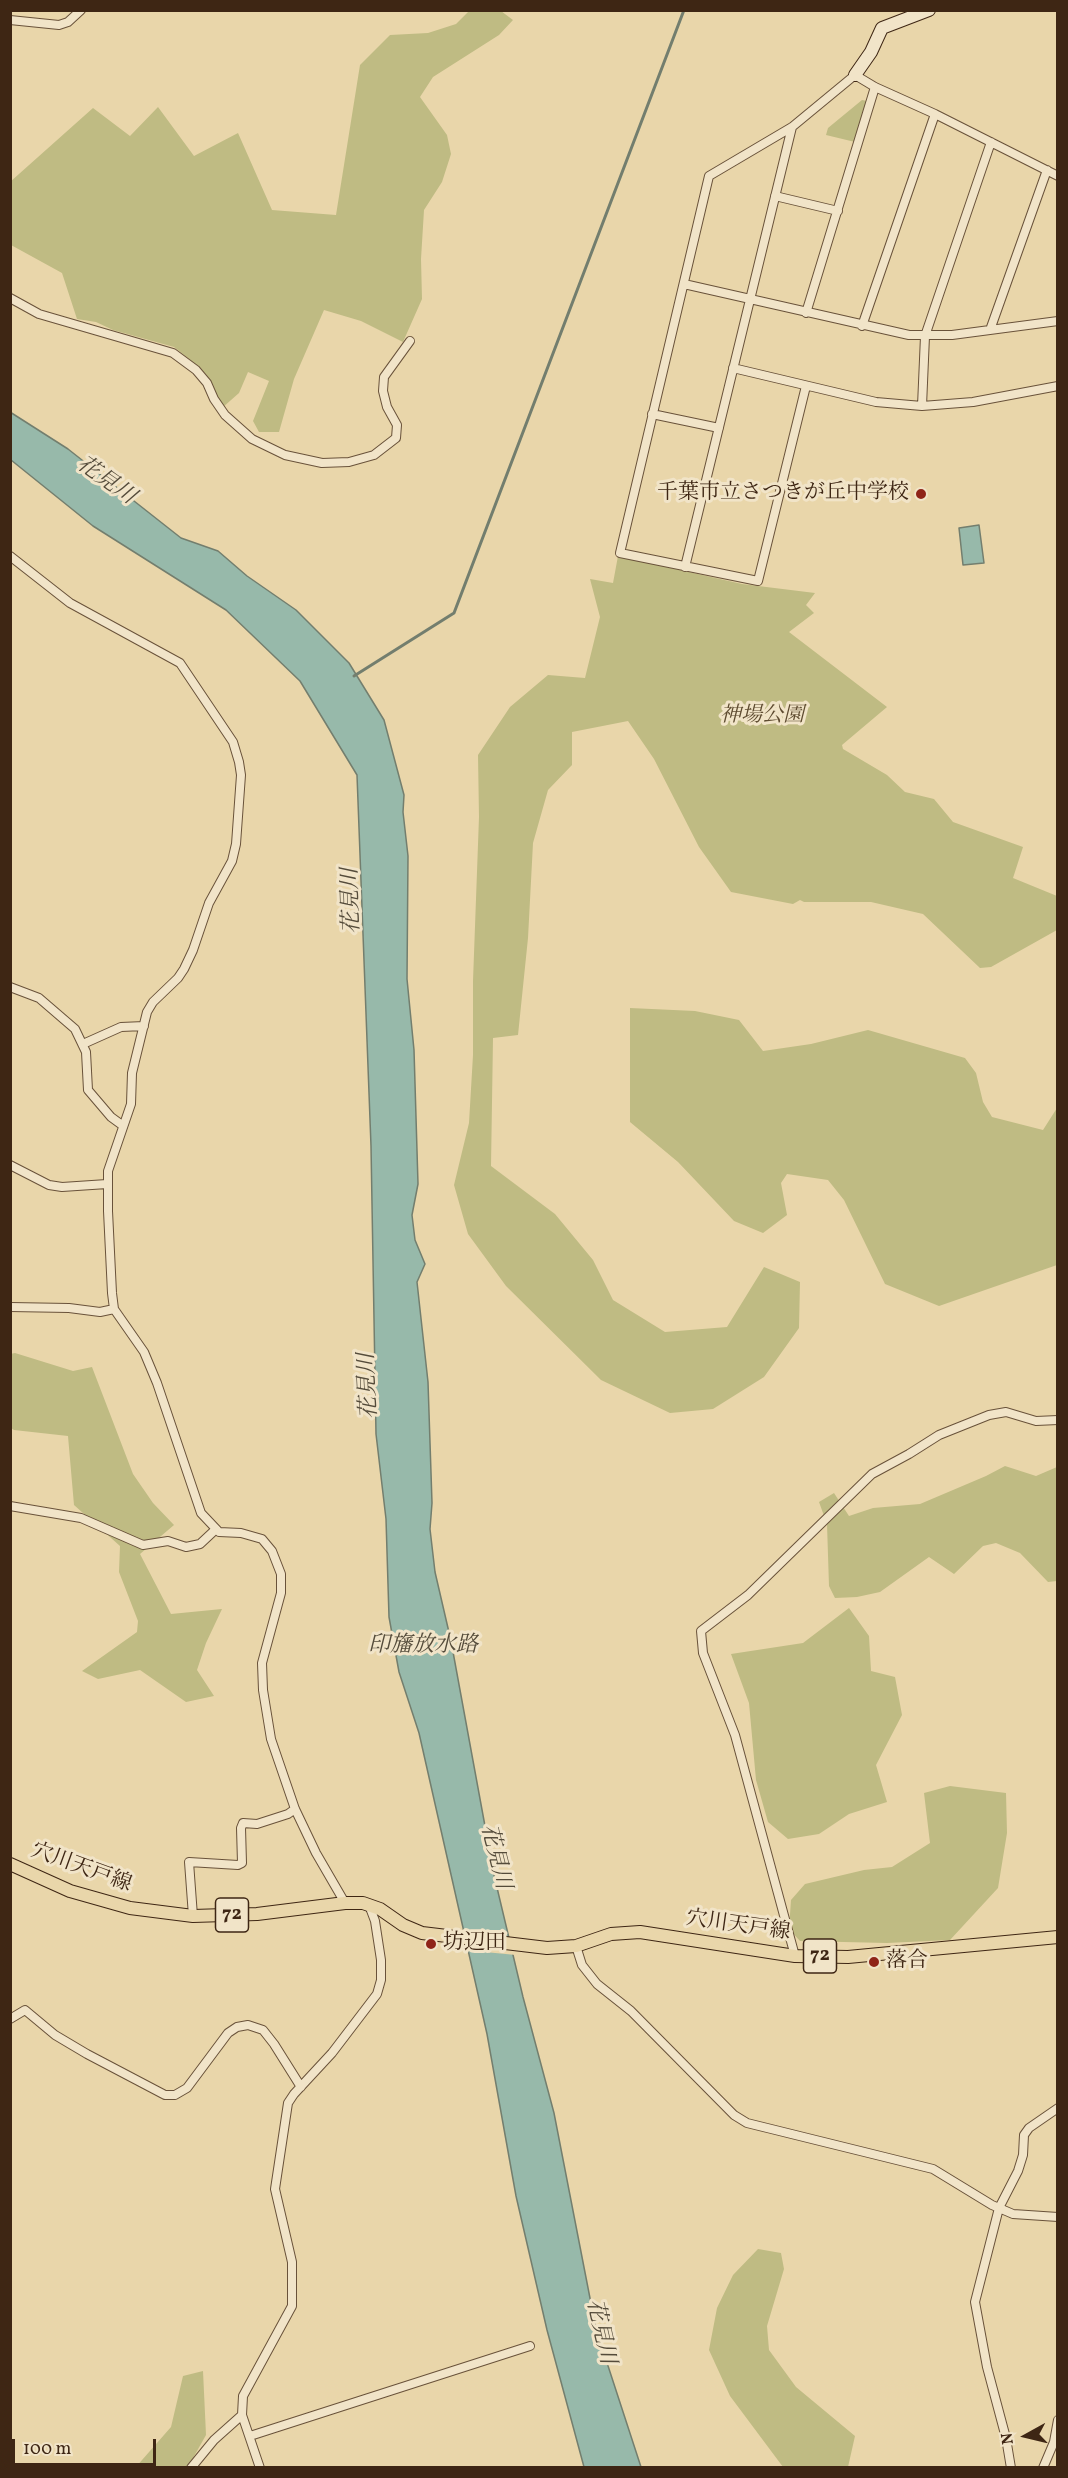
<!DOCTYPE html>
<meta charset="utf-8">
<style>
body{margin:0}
#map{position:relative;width:1068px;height:2478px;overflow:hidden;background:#e9d6aa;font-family:Vollkorn,serif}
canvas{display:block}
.frame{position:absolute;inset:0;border:12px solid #3e2614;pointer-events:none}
.north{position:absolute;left:996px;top:2406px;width:60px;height:60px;-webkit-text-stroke:4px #f1e4c8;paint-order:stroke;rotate:262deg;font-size:16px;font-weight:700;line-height:24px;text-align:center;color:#3e2614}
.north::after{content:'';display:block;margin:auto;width:21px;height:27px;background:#3e2614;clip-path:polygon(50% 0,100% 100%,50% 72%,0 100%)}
.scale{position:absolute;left:12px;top:2439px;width:144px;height:27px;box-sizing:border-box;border:3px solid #3e2614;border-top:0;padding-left:8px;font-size:18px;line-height:21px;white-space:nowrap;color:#3e2614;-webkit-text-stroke:4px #f1e4c8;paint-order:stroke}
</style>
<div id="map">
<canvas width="1068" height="2478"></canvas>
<div class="frame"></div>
<div class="north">N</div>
<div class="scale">100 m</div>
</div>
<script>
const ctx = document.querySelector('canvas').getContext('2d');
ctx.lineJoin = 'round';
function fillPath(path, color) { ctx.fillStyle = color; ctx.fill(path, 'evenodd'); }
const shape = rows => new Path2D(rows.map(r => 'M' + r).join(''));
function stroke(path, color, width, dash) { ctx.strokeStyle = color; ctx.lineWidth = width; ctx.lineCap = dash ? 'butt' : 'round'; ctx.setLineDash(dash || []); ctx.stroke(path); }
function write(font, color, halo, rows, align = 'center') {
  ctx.font = font + ' Vollkorn,"Noto Serif JP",serif'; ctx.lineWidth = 6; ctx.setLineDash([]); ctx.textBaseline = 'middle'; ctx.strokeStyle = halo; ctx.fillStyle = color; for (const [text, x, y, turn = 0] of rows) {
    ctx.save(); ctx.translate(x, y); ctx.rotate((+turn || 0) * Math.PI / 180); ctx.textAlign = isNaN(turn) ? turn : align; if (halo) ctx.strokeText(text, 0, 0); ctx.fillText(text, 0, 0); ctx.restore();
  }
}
fillPath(shape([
 [469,11,501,11,513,20,499,35,433,77,420,97,447,135,451,154,442,182,424,210,421,259,422,299,403,342,361,321,324,310,294,379,279,432,259,432,253,421,269,381,248,372,239,393,222,408,199,367,174,347,113,330,96,322,77,319,62,273,11,245,10,182,93,108,130,136,158,107,194,156,238,133,272,210,336,215,360,65,390,35,428,33,456,24],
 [862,100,867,101,855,142,826,135,828,128],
 [618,556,742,584,815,593,806,605,814,613,789,632,887,707,842,745,843,749,887,775,905,792,934,799,953,822,1023,847,1013,878,1057,896,1057,930,991,967,980,968,923,914,871,902,804,902,800,900,793,904,731,892,699,847,654,759,628,721,572,732,572,765,548,790,533,843,528,938,518,1035,493,1038,491,1166,555,1214,593,1260,613,1300,665,1332,727,1327,764,1267,800,1282,799,1328,764,1377,713,1409,670,1413,601,1380,506,1286,468,1234,454,1185,469,1123,473,1055,473,981,479,817,478,755,510,707,548,675,585,678,600,617,590,579,613,583],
 [630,1008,695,1011,739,1020,763,1051,811,1044,868,1030,965,1058,976,1073,983,1102,992,1117,1043,1130,1057,1108,1057,1265,939,1306,885,1284,844,1200,828,1180,787,1174,781,1183,787,1215,763,1233,734,1221,678,1162,630,1122],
 [15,1353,73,1371,92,1367,133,1474,153,1503,174,1525,140,1554,171,1614,222,1609,206,1643,197,1670,214,1696,186,1702,140,1670,98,1679,82,1671,137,1632,138,1621,119,1572,120,1546,74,1505,68,1436,14,1430,11,1428,10,1354],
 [1005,1466,1036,1476,1057,1467,1057,1581,1048,1582,1020,1553,996,1543,983,1546,954,1574,929,1557,880,1592,857,1597,835,1598,829,1586,827,1524,819,1502,834,1493,849,1516,873,1508,920,1504,986,1476],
 [849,1608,869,1636,871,1671,895,1677,902,1715,876,1765,887,1802,849,1814,819,1834,788,1839,768,1822,756,1780,749,1703,731,1654,803,1643],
 [950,1786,1006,1793,1007,1833,998,1888,950,1940,887,1943,800,1941,789,1929,791,1900,805,1884,864,1870,892,1867,930,1843,924,1793],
 [758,2249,781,2253,784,2269,767,2326,769,2350,796,2387,855,2436,848,2467,783,2467,730,2396,709,2350,717,2308,733,2275],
 [203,2371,206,2435,188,2467,135,2468,171,2427,183,2376]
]), '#bfbb83');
const water = shape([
 [10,412,68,449,181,538,218,551,247,576,296,610,349,663,384,720,404,795,403,812,408,856,407,979,414,1050,418,1184,412,1215,415,1240,425,1264,417,1282,428,1382,432,1503,430,1529,435,1572,451,1641,494,1875,523,1997,554,2113,596,2329,641,2467,584,2467,547,2330,516,2196,487,2034,445,1848,419,1733,399,1672,389,1617,386,1519,376,1434,371,1146,357,775,300,681,226,610,93,526,11,460,10,412],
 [979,525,984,563,963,565,959,528,979,525]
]);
fillPath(water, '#97b9aa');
stroke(water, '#737e6e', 1.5);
fillPath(shape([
 [461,1933,512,1939,516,1955,464,1950]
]), '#e9d6aa');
stroke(shape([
 [354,676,454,613,684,10]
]), '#737e6e', 3);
const street = shape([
 [10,20,59,25,68,22,81,10],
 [775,196,838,211],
 [684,284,909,335,952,335,1058,321],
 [10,298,39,314,173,353,196,370,207,383,214,399,225,415,252,439,285,455,322,463,349,462,374,455,396,438,397,425,387,407,383,391,384,377,410,341],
 [806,313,875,87],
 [862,326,935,114],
 [990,330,1047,170],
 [733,368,876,402,922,406,973,402,1058,386],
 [806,386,758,581,620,553,709,176,792,127,855,75,875,87,935,114,1058,176],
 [922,406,925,336,991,142],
 [652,414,719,428],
 [10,556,70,603,180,663,233,742,239,762,241,775,236,844,232,861,209,903,193,950,184,969,178,978,153,1002,147,1012,132,1073,131,1104,108,1171,108,1211,112,1293,114,1309,144,1352,157,1383,201,1513,219,1532,241,1533,262,1539,272,1551,281,1574,281,1593,262,1663,263,1690,271,1739,295,1809,316,1853,345,1903],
 [685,567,792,127],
 [10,987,39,998,75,1029,86,1052,88,1090,111,1117,122,1125],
 [83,1044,121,1027,144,1026],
 [10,1165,49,1185,62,1187,107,1184],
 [10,1307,69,1308,100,1312,114,1309],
 [10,1506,81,1518,143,1545,168,1541,186,1547,200,1544,215,1530],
 [193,1916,189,1862,238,1865,242,1863,241,1828,243,1823,257,1824,288,1814,295,1809],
 [576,1946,582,1965,597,1984,631,2011,734,2115,747,2123,933,2169,992,2205,1013,2214,1058,2217],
 [795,1956,735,1735,703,1653,701,1631,748,1595,872,1474,909,1454,939,1435,989,1415,1006,1412,1036,1421,1058,1420],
 [10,2019,25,2010,55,2035,87,2054,165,2095,175,2095,187,2088,228,2033,237,2027,248,2025,263,2030,274,2044,301,2087],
 [250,2436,530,2346],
 [191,2468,214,2440,242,2415],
 [260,2468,242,2415,243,2396,292,2306,292,2262,275,2189,288,2103,294,2094,332,2053,377,1994,381,1980,381,1960,375,1921,369,1905],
 [1011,2468,1006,2438,987,2367,975,2302,999,2208,1018,2171,1023,2155,1024,2135,1029,2128,1058,2108],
 [1043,2468,1054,2442,1058,2420]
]);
const secondary = shape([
 [855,75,871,52,882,28,929,10]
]);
const primary = shape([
 [10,1864,70,1891,130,1908,193,1916,257,1914,345,1903,363,1903,380,1909,403,1925,422,1933,547,1948,576,1946,611,1934,640,1932,795,1956,848,1957,1058,1937]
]);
stroke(street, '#69523a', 10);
stroke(secondary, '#3e2614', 14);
stroke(primary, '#3e2614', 14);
stroke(street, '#f1e4c8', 8);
stroke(secondary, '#f1e4c8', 12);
stroke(primary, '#e9d6aa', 12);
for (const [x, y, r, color] of [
 [921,494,6,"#8f2418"],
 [431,1944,6,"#8f2418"],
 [874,1962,6,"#8f2418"]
]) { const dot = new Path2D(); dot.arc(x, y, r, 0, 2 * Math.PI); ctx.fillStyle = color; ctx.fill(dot); stroke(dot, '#f1e4c8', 2); }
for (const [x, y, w] of [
 [232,1915,33],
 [820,1956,33]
]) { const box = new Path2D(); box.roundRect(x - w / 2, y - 17, w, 34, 4.5); ctx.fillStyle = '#f1e4c8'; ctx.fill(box); stroke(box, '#3e2614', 1.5); }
write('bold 20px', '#3e2614', null, [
 ["72",232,1915],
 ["72",820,1956]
]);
write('21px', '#3e2614', '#f1e4c8', [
 ["千葉市立さつきが丘中学校",909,494,"right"],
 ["坊辺田",443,1944],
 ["落合",886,1962]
], 'left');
write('italic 21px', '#5e4b30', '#f1e4c8', [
 ["神場公園",762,717]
]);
write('21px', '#3e2614', '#f1e4c8', [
 ["穴川天戸線",81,1869,20],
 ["穴川天戸線",738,1927,8]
]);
write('italic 22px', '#544b3a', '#f1e4c8', [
 ["花見川",105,482,35],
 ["花見川",353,901,-92],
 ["花見川",370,1386,-93],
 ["印旛放水路",423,1647],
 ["花見川",494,1857,76],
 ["花見川",599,2332,77]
]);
</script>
